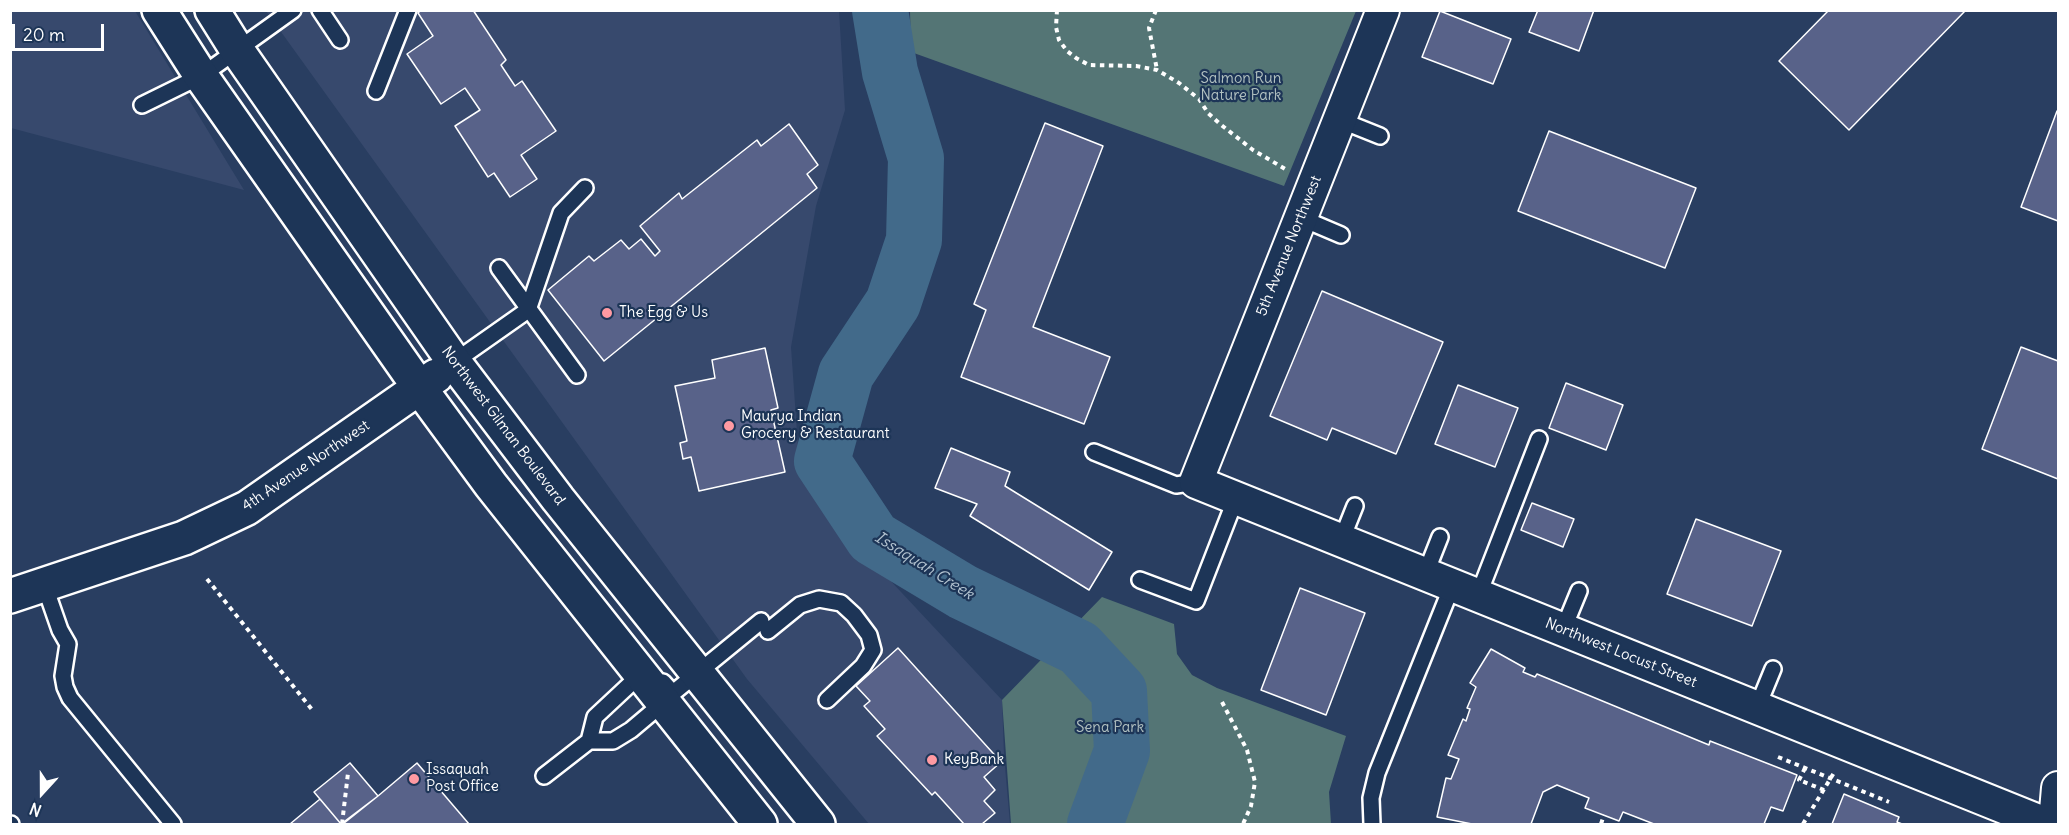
<!DOCTYPE html>
<style>
body{margin:0}
#map{position:relative;width:2069px;height:835px;overflow:hidden;background:#293e61;font-family:Delius,sans-serif}
canvas{display:block}
.frame{position:absolute;inset:0;border:12px solid #fff;pointer-events:none}
.north{position:absolute;left:12px;top:763px;width:60px;height:60px;-webkit-text-stroke:4px #1d3557;paint-order:stroke;rotate:201deg;font-size:16px;font-weight:700;line-height:24px;text-align:center;color:#fff}
.north::after{content:'';display:block;margin:auto;width:21px;height:27px;background:#fff;clip-path:polygon(50% 0,100% 100%,50% 72%,0 100%)}
.scale{position:absolute;left:12px;top:24px;width:92px;height:27px;box-sizing:border-box;border:3px solid #fff;border-top:0;padding-left:8px;font-size:18px;line-height:21px;white-space:nowrap;color:#fff;-webkit-text-stroke:4px #1d3557;paint-order:stroke}
</style>
<div id="map">
<canvas width="2069" height="835"></canvas>
<div class="frame"></div>
<div class="north">N</div>
<div class="scale">20 m</div>
</div>
<script>
const ctx = document.querySelector('canvas').getContext('2d');
ctx.lineJoin = 'round';
function fillPath(path, color) { ctx.fillStyle = color; ctx.fill(path, 'evenodd'); }
const shape = rows => new Path2D(rows.map(r => 'M' + r).join(''));
function stroke(path, color, width, dash) { ctx.strokeStyle = color; ctx.lineWidth = width; ctx.lineCap = dash ? 'butt' : 'round'; ctx.setLineDash(dash || []); ctx.stroke(path); }
function write(font, color, halo, rows, align = 'center') {
  ctx.font = font + ' Delius,sans-serif'; ctx.lineWidth = 4.5; ctx.setLineDash([]); ctx.textBaseline = 'middle'; ctx.strokeStyle = halo; ctx.fillStyle = color; for (const [text, x, y, turn = 0] of rows) {
    ctx.save(); ctx.translate(x, y); ctx.rotate((+turn || 0) * Math.PI / 180); ctx.textAlign = isNaN(turn) ? turn : align; if (halo) ctx.strokeText(text, 0, 0); ctx.fillText(text, 0, 0); ctx.restore();
  }
}
fillPath(shape([
 [10,11,135,11,244,190,11,128],
 [266,11,839,11,845,110,816,206,791,347,799,461,873,562,1002,700,1004,755,1010,824,869,824,747,679]
]), '#37496d');
fillPath(shape([
 [910,11,910,10,1356,11,1284,186,911,52],
 [1102,597,1174,624,1177,654,1192,675,1217,688,1346,736,1329,792,1331,824,1011,824,1002,700]
]), '#547575');
stroke(shape([
 [880,10,890,72,916,158,914,240,893,303,846,374,822,461,873,538,963,592,1079,648,1119,691,1122,751,1095,824]
]), '#426a8a', 56);
const building = shape([
 [421,10,473,10,506,60,501,65,515,86,522,81,556,131,521,155,537,179,510,197,494,173,488,177,455,126,480,110,465,88,441,104,407,54,433,36,418,13,421,10],
 [1538,10,1594,10,1579,51,1529,32,1538,10],
 [1829,10,1966,10,1849,130,1779,61,1829,10],
 [1440,11,1511,39,1493,84,1422,57,1440,11],
 [2057,111,2058,111,2058,221,2021,207,2057,111],
 [1045,123,1103,146,1033,327,1110,357,1084,424,961,377,986,310,974,304,1045,123],
 [789,124,818,165,807,174,817,188,604,361,548,290,589,256,594,261,621,240,629,249,641,239,655,256,660,251,640,226,679,193,682,199,757,140,761,146,789,124],
 [1549,131,1696,188,1665,268,1518,211,1549,131],
 [1322,291,1443,342,1396,454,1332,428,1327,440,1270,416,1322,291],
 [2021,347,2058,361,2058,479,1982,449,2021,347],
 [765,348,778,408,771,410,785,472,699,491,691,457,683,459,680,443,687,441,675,386,715,378,712,360,765,348],
 [1566,383,1623,405,1606,450,1549,428,1566,383],
 [1458,385,1518,408,1495,467,1435,444,1458,385],
 [951,448,1010,472,1005,486,1112,552,1089,590,970,516,977,504,935,488,951,448],
 [1532,503,1574,519,1563,547,1521,530,1532,503],
 [1696,519,1781,551,1752,626,1667,594,1696,519],
 [1300,588,1365,613,1326,715,1261,690,1300,588],
 [898,648,1001,762,984,777,995,790,984,801,995,813,982,824,964,824,935,792,932,795,877,736,885,729,864,706,870,701,856,686,898,648],
 [1491,649,1525,668,1523,672,1535,677,1537,674,1709,745,1710,741,1797,775,1783,811,1771,807,1764,824,1654,824,1623,812,1619,821,1585,808,1589,798,1557,785,1543,792,1531,824,1472,824,1437,817,1446,778,1451,779,1459,759,1448,755,1463,719,1466,721,1470,709,1467,708,1476,687,1470,683,1491,649],
 [350,763,378,796,341,824,314,792,350,763],
 [417,763,469,824,343,824,378,796,417,763],
 [1844,794,1899,817,1897,822,1902,824,1832,824,1844,794],
 [320,799,341,824,290,824,320,799]
]);
fillPath(building, '#586289');
stroke(building, '#fff', 1.5);
const lane = shape([
 [320,10,340,40],
 [376,91,408,10],
 [142,105,201,76,293,10],
 [1340,120,1380,136],
 [1301,218,1341,235],
 [499,268,577,375],
 [454,362,528,310,561,213,585,188],
 [1094,452,1176,485,1196,482],
 [1341,541,1355,506],
 [1425,575,1440,537],
 [1140,580,1196,601,1236,498],
 [44,584,60,630,68,644,63,676,65,687,70,698,173,824],
 [1478,596,1539,439],
 [1563,630,1579,591],
 [768,631,800,605,819,599,841,603,854,615,869,635,873,650,863,666,827,700],
 [663,682,673,693,761,621],
 [1757,708,1773,669],
 [589,741,613,741,631,730,663,703],
 [544,776,589,741,595,717,641,674],
 [10,824,11,824],
 [1372,824,1371,798,1377,773,1452,586]
]);
const street = shape([
 [1383,10,1196,482,2046,824],
 [2057,824,2056,811,2058,788]
]);
const secondary = shape([
 [159,10,201,76,419,387,491,485,760,824],
 [212,10,237,50,454,362,558,499,818,824],
 [10,596,184,538,247,508,436,376]
]);
stroke(lane, '#fff', 20);
stroke(street, '#fff', 36);
stroke(secondary, '#fff', 38);
stroke(shape([
 [1057,10,1056,27,1059,40,1067,51,1076,58,1089,65,1136,66,1157,70,1179,83,1199,99,1208,113,1220,124,1253,150,1287,170],
 [1156,10,1149,28,1157,70],
 [207,579,314,712],
 [1222,702,1247,750,1255,782,1251,806,1243,824],
 [1778,757,1889,802],
 [1805,768,1799,780,1824,790],
 [342,824,348,773],
 [1601,824,1604,815],
 [1803,824,1835,771]
]), '#fff', 4, [4.5, 4.5]);
stroke(lane, '#1d3557', 15);
stroke(street, '#1d3557', 32);
stroke(secondary, '#1d3557', 33);
for (const [x, y, r, color] of [
 [607,313,6,"#ff9aa2"],
 [729,426,6,"#ff9aa2"],
 [932,760,6,"#ff9aa2"],
 [414,779,6,"#ff9aa2"]
]) { const dot = new Path2D(); dot.arc(x, y, r, 0, 2 * Math.PI); ctx.fillStyle = color; ctx.fill(dot); stroke(dot, '#1d3557', 2); }
write('15px', '#b2c1c1', '#1d3557', [
 ["Salmon Run",1241,79],
 ["Nature Park",1241,96],
 ["Sena Park",1110,728]
]);
write('15px', '#fff', '#1d3557', [
 ["5th Avenue Northwest",1289,246,-68],
 ["Northwest Gilman Boulevard",503,426,53],
 ["4th Avenue Northwest",306,466,-34],
 ["Northwest Locust Street",1621,653,22]
]);
write('15px', '#fff', '#1d3557', [
 ["The Egg & Us",619,313],
 ["Maurya Indian",741,417],
 ["Grocery & Restaurant",741,434],
 ["KeyBank",944,760],
 ["Issaquah",426,770],
 ["Post Office",426,787]
], 'left');
write('italic 16px', '#b3c3d0', '#1d3557', [
 ["Issaquah Creek",924,566,32]
]);
</script>
